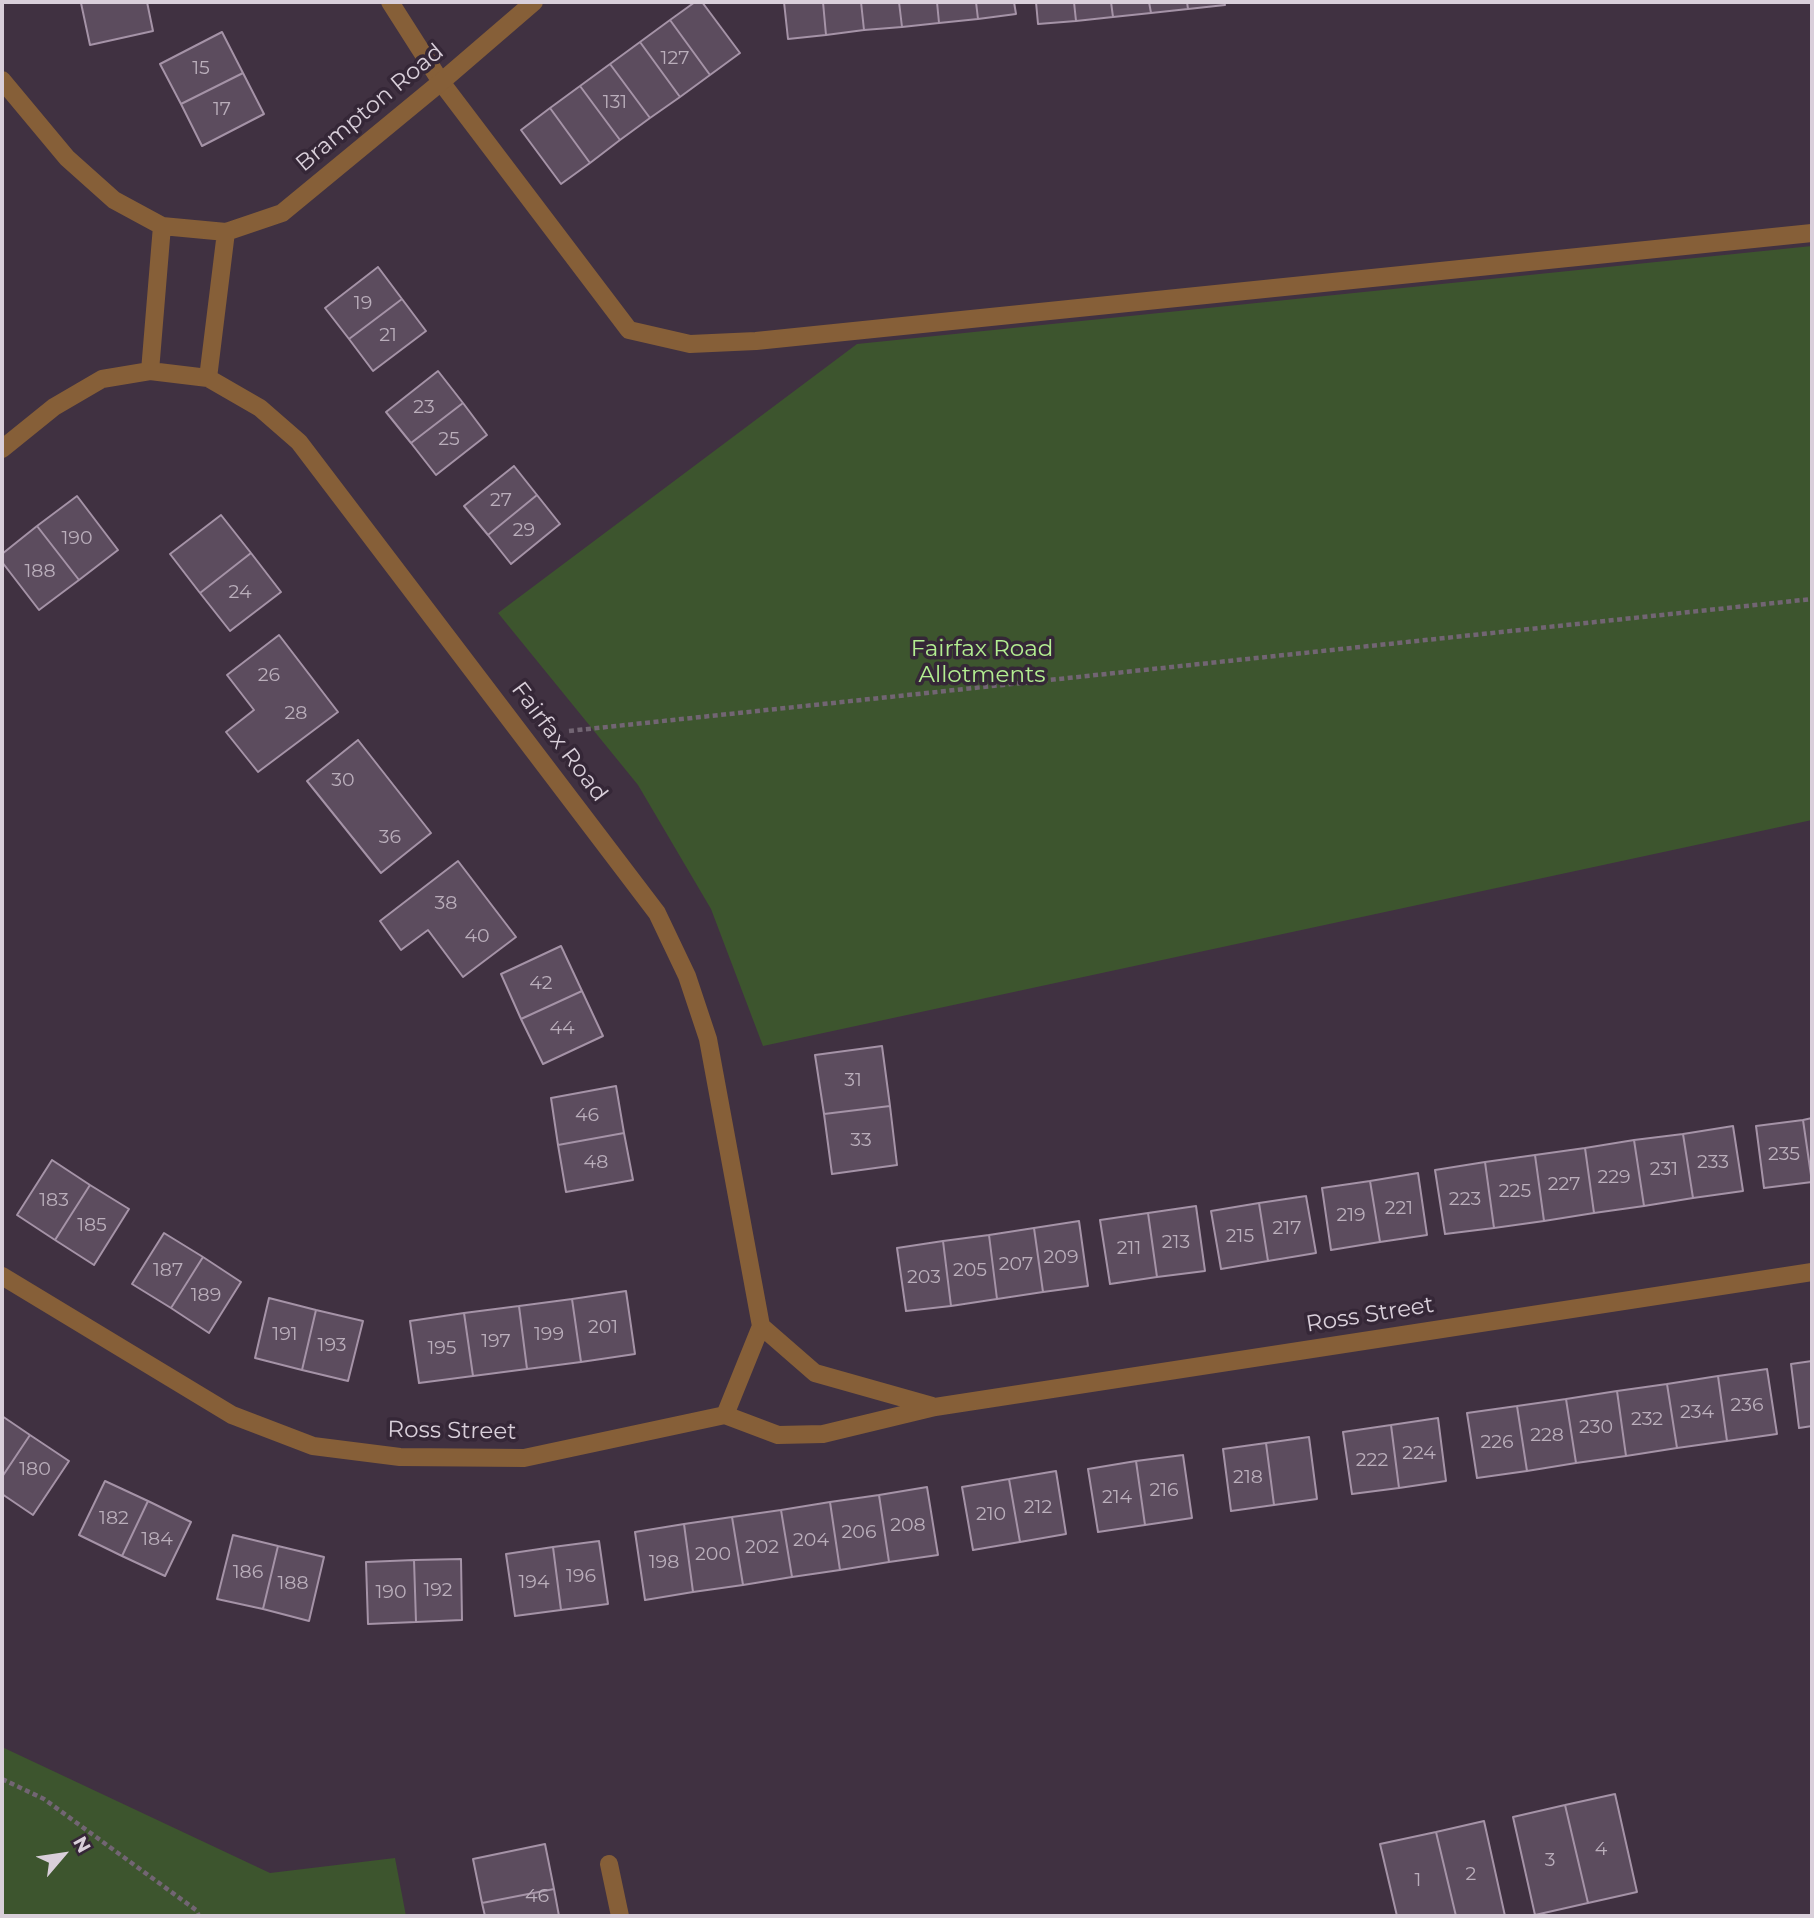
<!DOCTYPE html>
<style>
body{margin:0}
#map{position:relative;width:1814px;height:1918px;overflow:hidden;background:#403141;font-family:Montserrat,sans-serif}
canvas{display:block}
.frame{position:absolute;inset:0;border:4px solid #d9cfda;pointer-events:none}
.north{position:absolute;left:28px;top:1820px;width:70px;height:70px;-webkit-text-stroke:5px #352737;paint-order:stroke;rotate:61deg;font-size:19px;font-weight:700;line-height:28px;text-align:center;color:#d9cfda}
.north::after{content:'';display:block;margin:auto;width:24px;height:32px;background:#d9cfda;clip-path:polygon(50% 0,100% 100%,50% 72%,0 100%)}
</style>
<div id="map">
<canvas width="1814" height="1918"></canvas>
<div class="frame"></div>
<div class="north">N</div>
</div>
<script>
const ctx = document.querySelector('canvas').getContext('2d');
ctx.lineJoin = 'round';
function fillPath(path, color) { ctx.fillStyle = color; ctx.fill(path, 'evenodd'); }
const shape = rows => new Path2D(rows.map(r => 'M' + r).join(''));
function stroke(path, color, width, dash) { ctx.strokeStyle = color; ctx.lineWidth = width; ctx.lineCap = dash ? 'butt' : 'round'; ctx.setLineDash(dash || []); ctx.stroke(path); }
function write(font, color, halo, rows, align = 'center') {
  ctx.font = font + ' Montserrat,sans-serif'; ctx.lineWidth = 7; ctx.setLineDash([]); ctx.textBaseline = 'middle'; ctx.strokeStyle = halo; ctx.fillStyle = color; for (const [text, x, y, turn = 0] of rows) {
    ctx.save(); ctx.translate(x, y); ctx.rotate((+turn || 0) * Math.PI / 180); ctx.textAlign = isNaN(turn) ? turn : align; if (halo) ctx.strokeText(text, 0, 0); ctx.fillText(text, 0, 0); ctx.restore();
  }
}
fillPath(shape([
 [1812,246,1812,820,763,1046,711,909,638,785,498,613,857,344],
 [2,1747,270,1873,395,1858,406,1916,2,1916]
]), '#3d552e');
const building = shape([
 [86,2,147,2,153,31,90,45,81,3,86,2],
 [695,2,702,2,740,53,710,75,670,20,695,2],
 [784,2,823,2,826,35,788,39,784,2],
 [823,2,861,2,864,30,826,35,823,2],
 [861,2,899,2,902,27,864,30,861,2],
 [899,2,937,2,939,23,902,27,899,2],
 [937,2,976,2,978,19,939,23,937,2],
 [976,2,1014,2,1016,14,978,19,976,2],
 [1036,2,1074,2,1076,21,1038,24,1036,2],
 [1074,2,1111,2,1113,17,1076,21,1074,2],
 [1111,2,1149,2,1151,13,1113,17,1111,2],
 [1149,2,1187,2,1188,9,1151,13,1149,2],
 [1187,2,1224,2,1225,5,1188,9,1187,2],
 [670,20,710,75,680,97,640,42,670,20],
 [222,32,243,73,181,104,160,64,222,32],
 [640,42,680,97,650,118,610,64,640,42],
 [610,64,650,118,620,140,580,86,610,64],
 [243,73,264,114,202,146,181,104,243,73],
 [580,86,620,140,590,163,550,108,580,86],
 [550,108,590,163,561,184,521,130,550,108],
 [378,267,402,299,349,339,325,308,378,267],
 [402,299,426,331,373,371,349,339,402,299],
 [438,371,463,403,411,443,386,412,438,371],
 [463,403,487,435,436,475,411,443,463,403],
 [514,466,537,495,488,535,464,506,514,466],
 [537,495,560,524,511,564,488,535,537,495],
 [77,496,118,550,79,580,37,526,77,496],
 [221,515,251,553,200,593,170,554,221,515],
 [37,526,79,580,39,610,2,562,2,554,37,526],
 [251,553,281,592,230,631,200,593,251,553],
 [279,635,338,712,258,772,226,732,254,710,227,675,279,635],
 [358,740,431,833,381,873,307,781,358,740],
 [458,861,516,937,463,977,428,930,401,950,380,921,458,861],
 [561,946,582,991,521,1019,501,974,561,946],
 [582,991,603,1036,543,1064,521,1019,582,991],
 [882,1046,890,1106,824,1114,815,1055,882,1046],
 [616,1086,624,1133,558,1145,551,1098,616,1086],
 [890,1106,897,1165,832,1174,824,1114,890,1106],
 [1812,1118,1812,1182,1803,1120,1812,1118],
 [1803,1120,1812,1182,1764,1188,1756,1126,1803,1120],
 [1733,1126,1743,1191,1693,1198,1683,1134,1733,1126],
 [624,1133,633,1180,566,1192,558,1145,624,1133],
 [1683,1134,1693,1198,1644,1206,1634,1140,1683,1134],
 [1634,1140,1644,1206,1594,1213,1585,1148,1634,1140],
 [1585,1148,1594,1213,1544,1221,1535,1155,1585,1148],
 [1535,1155,1544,1221,1494,1228,1485,1162,1535,1155],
 [52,1160,90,1185,55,1240,17,1215,52,1160],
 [1485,1162,1494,1228,1445,1234,1435,1170,1485,1162],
 [1418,1173,1427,1235,1380,1242,1370,1181,1418,1173],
 [1370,1181,1380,1242,1331,1250,1322,1188,1370,1181],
 [90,1185,129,1209,94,1265,55,1240,90,1185],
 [1306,1196,1316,1253,1268,1261,1259,1203,1306,1196],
 [1259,1203,1268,1261,1221,1269,1211,1211,1259,1203],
 [1196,1206,1205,1271,1157,1277,1148,1213,1196,1206],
 [1148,1213,1157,1277,1110,1284,1100,1220,1148,1213],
 [1079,1221,1088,1286,1043,1292,1034,1228,1079,1221],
 [1034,1228,1043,1292,997,1299,989,1235,1034,1228],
 [164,1233,203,1257,171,1308,132,1284,164,1233],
 [989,1235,997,1299,951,1306,943,1241,989,1235],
 [943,1241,951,1306,906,1311,897,1248,943,1241],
 [203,1257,241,1282,209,1333,171,1308,203,1257],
 [626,1291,635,1354,581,1362,572,1299,626,1291],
 [269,1298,316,1310,302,1370,255,1358,269,1298],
 [572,1299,581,1362,527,1369,519,1306,572,1299],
 [519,1306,527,1369,473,1376,464,1313,519,1306],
 [316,1310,363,1321,348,1381,302,1370,316,1310],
 [464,1313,473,1376,419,1383,410,1321,464,1313],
 [1812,1361,1812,1426,1799,1428,1791,1364,1812,1361],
 [1767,1369,1777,1434,1727,1441,1718,1376,1767,1369],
 [1718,1376,1727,1441,1677,1448,1667,1384,1718,1376],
 [1667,1384,1677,1448,1626,1456,1617,1391,1667,1384],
 [1617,1391,1626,1456,1576,1463,1566,1399,1617,1391],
 [1566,1399,1576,1463,1527,1471,1517,1406,1566,1399],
 [1517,1406,1527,1471,1477,1478,1467,1413,1517,1406],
 [2,1416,30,1435,2,1477,2,1416],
 [1438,1418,1446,1481,1399,1488,1391,1425,1438,1418],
 [1391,1425,1399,1488,1352,1494,1343,1432,1391,1425],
 [30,1435,69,1461,33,1515,2,1494,2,1477,30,1435],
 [1309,1437,1317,1499,1274,1505,1266,1443,1309,1437],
 [1266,1443,1274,1505,1231,1511,1223,1449,1266,1443],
 [1183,1455,1192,1518,1145,1525,1136,1461,1183,1455],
 [1136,1461,1145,1525,1098,1532,1088,1469,1136,1461],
 [1056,1471,1066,1534,1020,1542,1009,1479,1056,1471],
 [1009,1479,1020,1542,973,1550,962,1487,1009,1479],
 [105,1481,148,1501,122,1556,79,1535,105,1481],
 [927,1487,938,1555,889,1562,879,1495,927,1487],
 [879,1495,889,1562,840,1570,830,1502,879,1495],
 [148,1501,191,1522,165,1576,122,1556,148,1501],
 [830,1502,840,1570,792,1577,781,1510,830,1502],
 [781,1510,792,1577,743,1585,732,1517,781,1510],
 [732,1517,743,1585,693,1592,684,1524,732,1517],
 [684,1524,693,1592,645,1600,635,1532,684,1524],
 [233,1535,278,1546,263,1609,217,1599,233,1535],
 [599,1541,608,1604,561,1610,553,1547,599,1541],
 [278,1546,324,1557,309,1621,263,1609,278,1546],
 [553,1547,561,1610,515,1616,506,1554,553,1547],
 [461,1559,462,1620,416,1622,414,1560,461,1559],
 [414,1560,416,1622,368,1624,366,1562,414,1560],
 [1615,1794,1637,1892,1588,1903,1565,1805,1615,1794],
 [1565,1805,1588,1903,1535,1915,1513,1817,1565,1805],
 [1484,1821,1505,1916,1456,1916,1436,1832,1484,1821],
 [1436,1832,1456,1916,1397,1916,1380,1844,1436,1832],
 [545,1844,554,1889,482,1903,473,1859,545,1844],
 [554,1889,559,1916,485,1916,482,1903,554,1889]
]);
fillPath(building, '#5c4c5e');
stroke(building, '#a593a7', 2);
stroke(shape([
 [569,731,1812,599],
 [2,1779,44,1799,196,1910,199,1916]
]), '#726573', 4.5, [5, 3.5]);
stroke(shape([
 [390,2,441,82,629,330,690,344,756,341,1812,233]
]), '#865f38', 18);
stroke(shape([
 [2,80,67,158,114,200,162,226,226,232,282,213,441,82,534,2],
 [150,371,162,226],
 [208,378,226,232],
 [2,449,54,407,102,379,150,371,208,378,260,408,299,442,657,913,687,976,708,1039,761,1326,725,1415],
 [2,1276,232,1415,313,1446,400,1457,524,1458,725,1415,778,1435,823,1434,935,1407,1812,1272],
 [761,1326,815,1373,932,1406],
 [609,1864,620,1916]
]), '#865f38', 18);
write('19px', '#baaebb', null, [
 ["127",675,58],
 ["15",201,68],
 ["131",615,102],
 ["17",222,109],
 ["19",363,303],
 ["21",388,335],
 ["23",424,407],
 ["25",449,439],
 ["27",501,500],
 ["29",524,530],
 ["190",77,538],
 ["188",40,571],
 ["24",240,592],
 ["26",269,675],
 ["28",296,713],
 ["30",343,780],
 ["36",390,837],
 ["38",446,903],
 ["40",477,936],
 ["42",541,983],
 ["44",562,1028],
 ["31",853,1080],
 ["46",587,1115],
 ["33",861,1140],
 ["235",1784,1154],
 ["48",596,1162],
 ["233",1713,1162],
 ["231",1664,1169],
 ["229",1614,1177],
 ["227",1564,1184],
 ["225",1515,1191],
 ["223",1465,1199],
 ["183",54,1200],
 ["221",1399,1208],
 ["219",1351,1215],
 ["185",92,1225],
 ["217",1287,1228],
 ["215",1240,1236],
 ["213",1176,1242],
 ["211",1129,1248],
 ["209",1061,1257],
 ["207",1016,1264],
 ["187",168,1270],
 ["205",970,1270],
 ["203",924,1277],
 ["189",206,1295],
 ["201",603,1327],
 ["191",285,1334],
 ["199",549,1334],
 ["197",496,1341],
 ["193",332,1345],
 ["195",442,1348],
 ["236",1747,1405],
 ["234",1697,1412],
 ["232",1647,1419],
 ["230",1596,1427],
 ["228",1547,1435],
 ["226",1497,1442],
 ["224",1419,1453],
 ["222",1372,1460],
 ["180",35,1469],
 ["218",1248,1477],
 ["216",1164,1490],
 ["214",1117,1497],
 ["212",1038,1507],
 ["210",991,1514],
 ["182",114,1518],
 ["208",908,1525],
 ["206",859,1532],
 ["184",157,1539],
 ["204",811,1540],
 ["202",762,1547],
 ["200",713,1554],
 ["198",664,1562],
 ["186",248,1572],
 ["196",581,1576],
 ["194",534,1582],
 ["188",293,1583],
 ["192",438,1590],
 ["190",391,1592],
 ["4",1601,1849],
 ["3",1550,1860],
 ["2",1471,1874],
 ["1",1418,1880],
 ["46",537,1896]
]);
write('23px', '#d9cfda', '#352737', [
 ["Brampton Road",370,108,-40],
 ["Fairfax Road",559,742,53],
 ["Ross Street",1370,1315,-9],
 ["Ross Street",452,1431,1]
]);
write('23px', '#b3ee91', '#352737', [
 ["Fairfax Road",982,649],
 ["Allotments",982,675]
]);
</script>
